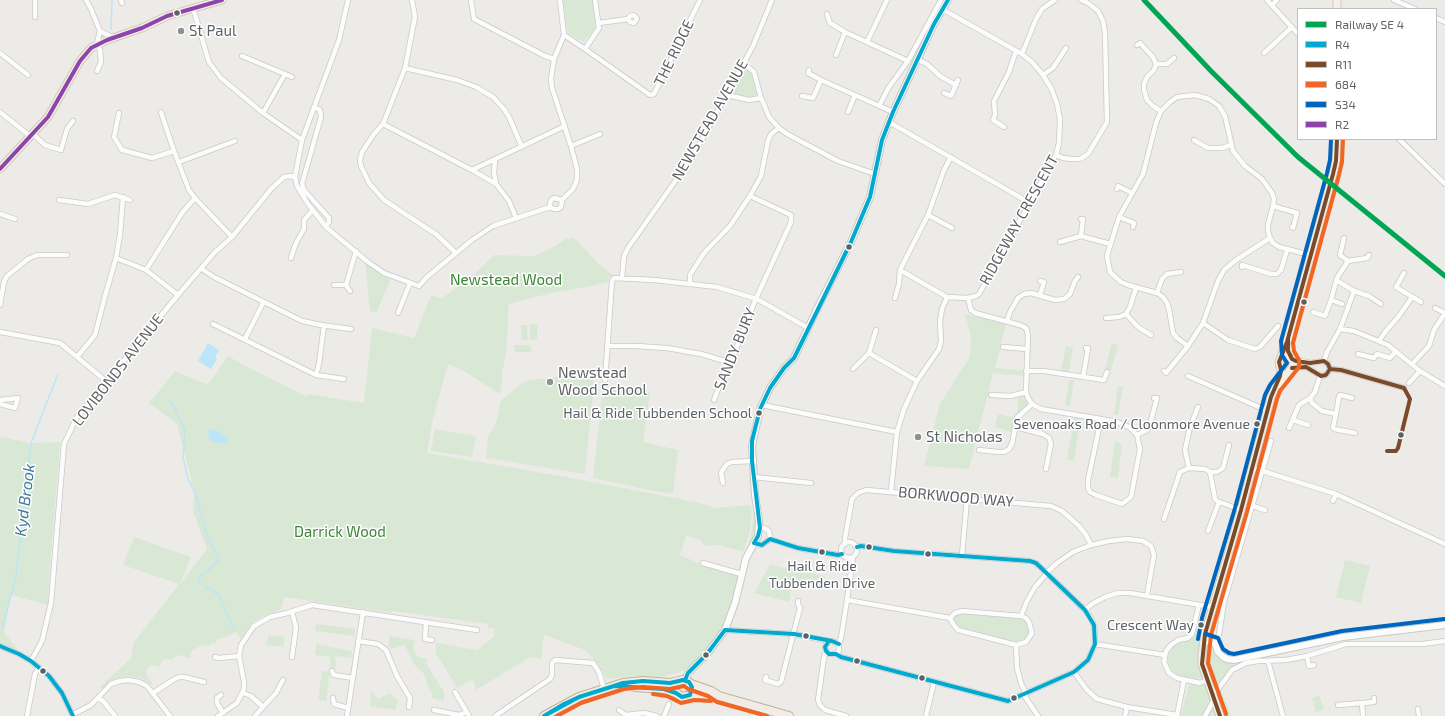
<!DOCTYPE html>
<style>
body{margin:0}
#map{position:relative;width:1445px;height:716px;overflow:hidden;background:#edebe8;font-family:"Exo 2",sans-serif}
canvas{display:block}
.legend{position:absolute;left:1297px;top:8px;width:140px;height:132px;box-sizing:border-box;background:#fff;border:1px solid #bec0c2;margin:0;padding:5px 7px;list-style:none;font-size:12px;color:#5d6266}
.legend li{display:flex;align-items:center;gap:8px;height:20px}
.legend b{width:20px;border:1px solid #bec0c2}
</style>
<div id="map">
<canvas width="1445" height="716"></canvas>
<ul class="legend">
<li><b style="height:5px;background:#00a651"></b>Railway SE 4</li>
<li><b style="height:5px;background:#00a9ce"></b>R4</li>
<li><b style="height:5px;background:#7a4b2a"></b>R11</li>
<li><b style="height:5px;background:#f26522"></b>684</li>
<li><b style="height:5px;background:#0065bd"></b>S34</li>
<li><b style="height:5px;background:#8e44ad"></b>R2</li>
</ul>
</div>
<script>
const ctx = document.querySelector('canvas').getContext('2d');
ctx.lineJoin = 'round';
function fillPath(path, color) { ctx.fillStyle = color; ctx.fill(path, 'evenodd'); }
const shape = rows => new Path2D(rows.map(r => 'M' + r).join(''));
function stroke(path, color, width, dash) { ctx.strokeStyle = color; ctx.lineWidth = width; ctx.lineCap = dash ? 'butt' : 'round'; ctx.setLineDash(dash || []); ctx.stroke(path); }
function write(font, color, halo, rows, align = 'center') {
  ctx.font = font + ' "Exo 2",sans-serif'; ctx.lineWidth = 3; ctx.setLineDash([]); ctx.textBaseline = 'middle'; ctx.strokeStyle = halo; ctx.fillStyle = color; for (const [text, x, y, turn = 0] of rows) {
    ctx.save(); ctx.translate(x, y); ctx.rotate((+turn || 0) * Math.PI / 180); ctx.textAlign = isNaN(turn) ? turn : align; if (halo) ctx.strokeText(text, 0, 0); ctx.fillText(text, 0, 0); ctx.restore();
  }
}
fillPath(shape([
 [563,0,593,0,595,29,583,42,569,34,567,29],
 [746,68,751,71,757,91,757,94,753,97,734,94,732,93],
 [573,237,603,268,614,276,609,277,608,282,591,286,547,294,509,304,506,355,502,372,502,381,500,394,464,371,448,364,433,419,427,453,566,477,696,502,716,508,750,505,750,507,752,507,750,530,747,542,746,542,743,552,720,545,706,546,702,544,701,540,686,536,680,555,701,564,738,575,729,616,720,634,692,665,678,673,659,677,634,676,607,679,598,664,585,650,544,635,541,659,530,657,476,690,473,679,457,688,438,656,436,655,436,643,477,650,494,637,495,629,488,627,488,624,392,611,391,613,284,597,281,609,259,618,250,625,241,640,236,632,223,638,218,638,215,644,212,643,210,646,202,645,192,650,190,658,177,655,171,660,163,659,159,667,152,665,149,667,146,670,146,674,154,686,141,678,128,676,116,679,102,689,100,687,131,658,134,642,179,584,123,565,134,537,191,557,180,584,207,549,193,511,194,490,177,424,149,403,175,371,206,384,209,383,228,356,240,363,306,396,309,396,308,394,364,403,372,328,414,338,431,295,441,299,475,273,494,255,533,256,554,247,567,238,569,239],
 [365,262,382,276,391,279,376,313,370,311],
 [965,314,1006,324,995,368,1026,371,1026,377,1013,374,1008,375,993,373,969,469,924,466,940,404,970,357,971,336],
 [530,324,537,324,537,339,530,340],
 [521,325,527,325,528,340,521,340],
 [1112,344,1118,345,1111,370,1105,369],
 [514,345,531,345,531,352,515,352],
 [1066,346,1073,348,1068,375,1060,374],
 [595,372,585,474,486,458,488,437,497,420,501,400,525,381],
 [1069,380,1074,380,1070,407,1065,405],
 [603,386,650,392,643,442,678,450,673,494,639,488,593,478],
 [1118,386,1123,387,1118,415,1114,415],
 [1025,396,1029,404,1016,416,1018,409,1018,397],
 [998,414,1017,418,1014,433,995,427],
 [1075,414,1081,415,1074,461,1067,459],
 [435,429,476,436,472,457,431,451],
 [0,437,31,443,60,442,49,578,48,605,11,595,4,632,18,650,0,643],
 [1115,440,1122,445,1118,478,1110,477],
 [754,510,756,513,757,525,755,538,746,555,751,536],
 [1345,560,1370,566,1361,603,1336,597],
 [770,565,825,576,822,590,792,582,789,602,754,593],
 [1204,609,1206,611,1201,630,1199,653,1203,677,1201,679,1180,677,1175,674,1171,669,1168,662,1168,656,1173,646,1179,642,1193,638,1198,629,1202,611],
 [962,613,1020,618,1027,623,1030,633,1025,640,1021,642,1016,643,959,628,954,623,953,618,956,615],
 [316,624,355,629,354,636,315,631],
 [269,635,285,637,283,647,266,645],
 [390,636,414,640,416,642,413,643,416,656,429,660,426,663,444,692,444,701,432,698,432,692,429,690,424,674,413,663,405,645,391,649,388,645],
 [316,644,352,651,351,658,335,656,336,668,330,667,330,657,315,655],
 [1206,644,1212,644,1235,662,1240,662,1230,668,1218,684,1215,685,1212,684,1205,662],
 [322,671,330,672,326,701,318,700],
 [1190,684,1201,686,1206,685,1218,716,1181,716,1188,688],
 [371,690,378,699,390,693,398,701,395,710,370,706],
 [1221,691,1231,716,1225,716,1218,699],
 [1319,695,1324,709,1316,712,1312,698]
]), '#d8e8d4');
fillPath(shape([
 [208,343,219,350,215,357,217,359,211,369,198,361],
 [210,429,216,430,224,435,229,441,227,444,217,443,210,440,208,434]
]), '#bce5f7');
stroke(shape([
 [111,29,112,0],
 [169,400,174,407,185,430,183,457,188,479,196,495,207,536,219,559,215,564,198,579,200,584],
 [204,586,219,595,233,628],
 [2,629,16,577,31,443,58,374]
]), '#bce5f7', 1.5);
const minor = shape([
 [35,0,35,17],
 [86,0,91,9,100,31,114,38],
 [121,0,122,3],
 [348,0,339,40,302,140,295,177,297,186,308,204,327,228,368,262,384,273,419,286,427,277,472,240,493,226,550,207,554,209,558,209,561,207,562,200,554,198,551,200,550,204,550,207],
 [412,0,415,17,405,68,383,124,374,134,362,152,360,160,361,166,369,183,384,200,437,235,456,253],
 [471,0,474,19,545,56,554,59],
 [560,0,564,35,585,49,599,28,595,0],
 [1267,0,1298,34],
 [1394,0,1415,9],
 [1272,5,1277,0],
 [193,8,209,62,221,78,263,113,302,140],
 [827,14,830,23,845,32,908,61],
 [1436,18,1445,22],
 [599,23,628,19,630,16,633,15,635,16,637,19,634,23,630,22,628,19],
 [867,42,887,0],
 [1137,45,1140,43,1153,57,1156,64,1154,70,1147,77,1144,84,1144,90,1147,100,1153,106,1161,111],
 [585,49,650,95,654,94,700,0],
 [0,53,28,75],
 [1264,53,1292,27],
 [1022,54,1036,19,1042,9,1055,0],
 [836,55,845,32],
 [242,56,292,77],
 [918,60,927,64,940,76,956,85],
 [743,63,754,72,761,98,765,107,769,117,779,128,787,134,838,161,875,174],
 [1156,64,1167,64,1174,58],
 [405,68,457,80,476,87,493,97,504,109,509,117,522,147],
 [809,70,808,73,821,80,893,112],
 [97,71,101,62,100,50,97,43,100,31],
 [1043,75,1053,68,1066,48],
 [944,93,951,96,958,80],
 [727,95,749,100,761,98],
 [802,96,813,98,821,80],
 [879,106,889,87,908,61,941,0],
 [314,107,320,110,321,117,302,184,304,190,329,218,329,222,326,226],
 [0,112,30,136],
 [161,112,174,151,189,190,195,198,232,237],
 [848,112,855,95],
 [119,113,114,137,122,150,152,158,174,151],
 [263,113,285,74],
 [889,122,1030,203],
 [383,124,472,170,496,184,509,201,516,218],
 [1004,127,993,120,995,115,994,101,1009,72,1016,51],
 [33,134,45,145,61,150,67,129,73,121],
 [1399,139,1445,184],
 [1194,140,1208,148,1222,148,1231,145],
 [571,146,600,134],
 [1056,155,1063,158,1072,159,1080,159,1088,154,1107,122,1105,33,1103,21,1098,11,1088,3,1081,0],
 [495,160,494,172,496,184],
 [179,162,235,141],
 [472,170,565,126],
 [1117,189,1118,186,1132,193],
 [59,200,88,204,115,195,130,200],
 [562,200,573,189,577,180,577,169,571,146,552,88,551,79,554,59,564,35],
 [1273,206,1297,213,1293,228,1292,227],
 [0,214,15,219],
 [928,215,952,228],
 [1119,217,1134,223,1133,227],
 [1081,236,1083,219,1081,219],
 [1344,238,1340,255,1348,261],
 [1060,242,1081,236,1110,244],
 [116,258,146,270,178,295],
 [291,258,296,243,304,229,304,220,313,210],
 [1242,267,1242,265,1271,274,1277,274,1281,270,1287,250],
 [202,269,214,277,302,321,321,325,351,329],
 [146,270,182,213,195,198],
 [900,270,947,297,968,298,976,296,979,294,1056,155,1059,143,1060,119,1057,104,1052,90,1043,75,1032,62,1022,54,942,9],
 [1404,273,1396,287,1421,302],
 [622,278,624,256,628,248,693,156,753,46,772,0],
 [1336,280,1354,291],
 [690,283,690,275,704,253,730,226,750,196,761,176,768,141,771,134,779,128],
 [334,285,346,285,356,251],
 [346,285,350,291],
 [1157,293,1162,279,1167,274,1181,272],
 [1040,295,1044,282,1040,281],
 [895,298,899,284,900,270,928,215,944,170,951,157],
 [968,298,971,310,975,313,1020,325,1026,328,1028,335,1026,392,1028,398,1032,404,1041,409,1101,419,1117,422,1129,427,1137,435,1140,449,1131,497,1122,504,1096,495,1090,492,1088,488,1088,480,1101,419],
 [1331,300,1337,278,1348,261,1367,258,1369,255],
 [0,305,4,282,7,276,28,259,37,255,67,255],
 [1435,308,1445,313],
 [1313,312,1325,316,1331,300,1342,304],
 [398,313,410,283],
 [1126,314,1138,327,1151,335],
 [1106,318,1119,317,1126,314,1130,307,1136,288],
 [1007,321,1010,312,1018,298,1024,294,1031,293,1055,300,1064,299,1070,294,1075,281,1078,277],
 [1203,323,1228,340,1255,349,1260,347,1278,326],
 [213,324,316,375,344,379],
 [1340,329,1354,291,1369,296,1381,304],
 [0,332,60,343,106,381],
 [245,339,263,303],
 [1379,341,1385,332,1399,316,1412,297],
 [607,346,636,346,667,348,701,354,728,362],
 [1188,346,1177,338,1173,333,1169,309,1167,303,1163,297,1157,293,1128,285,1121,282,1110,272,1107,256,1119,217,1143,174,1156,123,1161,111,1170,102,1177,97,1195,95,1209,99,1219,106,1225,116,1233,151,1245,166,1262,179,1272,193,1274,199,1273,206,1268,225,1268,231,1270,238,1273,243,1279,247,1310,255],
 [1003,347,1027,349],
 [869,353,917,381],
 [1358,354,1374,358,1377,354,1390,358,1396,351],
 [77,357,95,335,105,296,116,258,120,235,123,197],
 [1324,361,1327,352,1340,329,1354,331,1388,345,1420,371,1445,386],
 [1412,364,1429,346,1434,330,1445,313],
 [1292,368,1306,367,1321,376,1326,375,1330,369,1328,364,1324,361,1310,363,1293,359],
 [853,369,869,353,876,330],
 [1330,369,1341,370,1404,388],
 [1026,371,1044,371,1104,380,1107,372],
 [1164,371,1166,373,1188,346,1203,323,1218,281,1224,270,1236,260,1270,238],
 [316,375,319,364,324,325],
 [1188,376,1268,411],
 [1320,376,1315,392,1310,398,1312,403,1322,411,1336,414,1333,427,1334,429,1355,433],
 [1083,377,1088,348,1086,348],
 [605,380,612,281,614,278,654,280,717,287,757,299,808,328],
 [1409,383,1420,371],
 [991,395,1011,396,1026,392],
 [0,400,18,398,15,408,0,404],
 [714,400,728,362,733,357,754,303,791,222,791,215,750,196],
 [762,405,897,432],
 [1336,414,1339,396,1340,395,1352,398],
 [1293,420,1308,425],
 [1015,427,1043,434,1049,438,1051,444,1046,469],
 [1289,428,1299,405,1310,398],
 [1137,435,1147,430,1150,424,1157,398,1154,398],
 [979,450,998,452,1004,452,1009,449,1012,444,1017,418,1032,404],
 [1189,468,1185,450,1190,427,1198,407],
 [1253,468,1336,494,1445,544],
 [1210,472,1217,472,1223,468,1229,445],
 [754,477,811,483],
 [723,483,721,473,724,468,727,464,732,462,752,461],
 [891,491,897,432,904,409,917,381,939,349,941,341,940,321,942,309,947,297],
 [1333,501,1336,494],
 [1253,506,1265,510],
 [1164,519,1180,472,1189,468,1205,469,1210,472,1215,499,1217,501,1241,510],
 [760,528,764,528,769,531,770,539],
 [1208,531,1219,502],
 [770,539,798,548,838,555,842,554],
 '841 550a8 8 0 1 1 16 0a8 8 0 1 1-16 0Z',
 [754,543,762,545,770,539],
 [845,544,845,538,852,499,858,493,866,490,1051,506,1062,511,1079,526,1086,535,1091,545],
 [962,556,967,498],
 [703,563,741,574],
 [1046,573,1057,563,1073,552,1091,545,1109,541,1127,539,1143,541,1151,546,1154,555,1147,595],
 [847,600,950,618],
 [1199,605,1192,634,1188,638,1178,640,1171,645,1166,651,1164,662,1169,673,1177,678,1200,683,1207,680],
 [1085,610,1092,604,1105,597,1118,593,1130,593,1212,607],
 [962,611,1021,616,1026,618,1029,622,1032,633,1026,642,1016,645,958,630,953,624,950,618,955,613,962,611],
 [292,612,296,628,292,657],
 [1021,616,1027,601,1035,587,1047,573],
 [426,622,425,639,432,640],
 [725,630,794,634,829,641,832,641,839,644,839,651,836,654],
 [358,641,378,644,386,650,397,676,410,698,409,707],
 [829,641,825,647,826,651,829,654,836,654,841,657,875,666,1008,701,1074,672,1088,660,1095,644,1095,633,1094,625,1090,617,1085,610,1036,563,1030,561,894,551,861,546,857,547],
 [1215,643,1217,640,1219,634,1224,602,1271,441],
 [839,644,841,638,847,600,853,557],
 [1095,644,1165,655],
 [1016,645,1017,668,1021,683,1026,694],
 [0,646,19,654,31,661,49,676,62,693,73,716],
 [826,651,824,657,818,700,820,705,825,710,846,716],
 [1307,656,1309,666,1314,665],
 [215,657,219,658,239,656],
 [31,661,42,641,51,603,64,444,77,417,178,295,215,252,232,237,271,189,284,177,290,176,295,177],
 [1268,661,1283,716],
 [332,671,334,675,353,678],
 [1074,672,1087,690,1097,699,1127,707,1177,715],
 [766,677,765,680,778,684,781,682,800,608,798,604,798,601],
 [455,692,469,716],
 [153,693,173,680,179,677,184,677,204,682],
 [243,693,251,696,263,707,255,716],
 [1212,693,1217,691,1232,670,1246,663,1258,661,1286,660,1307,656,1346,644,1422,644,1445,641],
 [221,695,217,698,217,703,223,713],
 [1024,695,1038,716],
 [98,698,103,701,115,716],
 [333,698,334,704,348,708],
 [1362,703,1374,702,1374,698],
 [1338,705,1362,703,1363,716],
 [263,707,276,693,283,680],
 [1418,709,1419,716],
 [434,710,459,715,467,712],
 [619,710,626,715,644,713,657,716],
 [72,715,91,705,111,684,120,681,128,680,139,682,147,686,170,716],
 [27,716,35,674,39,667],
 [218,716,237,703,244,689,244,682,239,656,241,645,254,626,270,617,287,613,312,605,477,630],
 [347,716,363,612],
 [495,716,550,679,552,675,552,663,555,660,593,663,599,672,604,689],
 [664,716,669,704],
 [926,716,934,682],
 [1125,716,1127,707],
 [1177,716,1184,680],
 [1205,716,1212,703,1214,700]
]);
const tertiary = shape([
 [1204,640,1215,643,1218,652,1223,657,1227,659,1234,660,1343,637,1445,625],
 [685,680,688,673,707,654,725,630,735,603,746,558,758,536,759,521,755,495,752,446,760,409,770,388,784,368,794,358,818,307,851,242,870,197,882,140,893,112,934,24,948,0]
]);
const primary = shape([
 [1337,0,1337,9],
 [0,169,48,117,80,61,91,48,107,40,142,28,167,16,222,0],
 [1279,384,1292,368,1294,363,1292,359,1288,356,1281,357],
 [1220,716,1202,664,1202,654,1205,634,1241,510,1271,397,1280,376,1281,370,1279,362,1287,342,1333,174,1336,161,1337,139]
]);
const trunk = shape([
 [635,687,664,689,676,693,682,697,698,694,716,696],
 [544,716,579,697,623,683,643,681,670,683,683,680,686,680,691,684,711,691,719,696,789,716]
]);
stroke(minor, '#c9c9c8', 6);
stroke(tertiary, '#c9c9c8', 8);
stroke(primary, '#d4c8b6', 9);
stroke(trunk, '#c4b095', 10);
stroke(minor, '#fcfcfc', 4.5);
stroke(tertiary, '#fcfcfc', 6);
stroke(primary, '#f3f0e9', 7);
stroke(trunk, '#f1ede6', 8);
stroke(shape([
 [770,539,762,545,754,543,758,536,760,528,752,461,752,441,760,409,770,388,784,368,794,358,851,242,870,197,882,140,893,112,934,24,948,0],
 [770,539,798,548,838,555,842,554],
 [725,630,794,634,832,641,839,644],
 [829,641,825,647,826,651,829,654,836,654,841,657,1008,701,1074,672,1088,660,1095,644,1094,625,1085,610,1036,563,1030,561,894,551,861,546,857,547],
 [0,646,19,654,31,661,49,676,62,693,73,716],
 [683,680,689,682,692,687,690,695,682,697,676,693,664,689,614,686,623,683,643,681,670,683,683,680],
 [685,680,688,673,707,654,725,630],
 [579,697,544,716,564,704,579,697],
 [579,697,614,686],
 [579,697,614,686]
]), '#00a9ce', 4);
stroke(shape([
 [1288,339,1288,351,1292,359,1296,361,1310,363,1324,361,1328,364,1330,369,1326,375,1321,376,1306,367,1292,368],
 [1330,369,1341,370,1404,388],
 [1387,451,1396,451,1398,448,1410,399,1404,388],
 [1220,716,1202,664,1205,634,1241,510,1271,397,1280,376,1281,370,1279,362,1287,342,1333,174,1336,161,1337,139]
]), '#7a4b2a', 4);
stroke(shape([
 [653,694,667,696,681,703,694,700,711,701],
 [1226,714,1208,663,1211,635,1247,512,1277,399,1280,391,1299,367,1299,360,1294,351,1293,343,1339,175,1342,162,1343,139],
 [557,716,581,703,624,689,643,687,670,689,684,686,688,689,708,696,717,702,767,716]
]), '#f26522', 4);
stroke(shape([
 [1206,634,1218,638,1223,649,1229,653,1234,654,1342,631,1444,619],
 [1198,639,1202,618,1235,508,1265,395,1270,385,1287,363,1282,355,1281,341,1327,173,1330,160,1331,139]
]), '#0065bd', 4);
stroke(shape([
 [0,169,48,117,80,61,91,48,107,40,142,28,167,16,222,0]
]), '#8e44ad', 4);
stroke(shape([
 [1144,0,1211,71,1298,157,1445,276]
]), '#00a651', 5);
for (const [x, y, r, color] of [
 [177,13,3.5,"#5d6266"],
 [181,31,4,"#8f9294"],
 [849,247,3.5,"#5d6266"],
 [1304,302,3.5,"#5d6266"],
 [550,382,4,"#8f9294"],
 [759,413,3.5,"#5d6266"],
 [1257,424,3.5,"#5d6266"],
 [1401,435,3.5,"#5d6266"],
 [918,437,4,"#8f9294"],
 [869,547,3.5,"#5d6266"],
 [822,552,3.5,"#5d6266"],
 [928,554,3.5,"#5d6266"],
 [1201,625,3.5,"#5d6266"],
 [806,636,3.5,"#5d6266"],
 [706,655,3.5,"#5d6266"],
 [857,661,3.5,"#5d6266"],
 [43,671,3.5,"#5d6266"],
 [922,678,3.5,"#5d6266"],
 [1014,698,3.5,"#5d6266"]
]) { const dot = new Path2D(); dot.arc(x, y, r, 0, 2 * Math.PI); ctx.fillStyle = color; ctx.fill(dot); stroke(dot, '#fff', 1.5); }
write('14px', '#5d6266', '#fff', [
 ["Hail & Ride Tubbenden School",752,413],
 ["Sevenoaks Road / Cloonmore Avenue",1250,424],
 ["Hail & Ride",822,566,"center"],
 ["Tubbenden Drive",822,583,"center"],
 ["Crescent Way",1194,625]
], 'right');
write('15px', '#5d6266', '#fff', [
 ["St Paul",189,31],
 ["Newstead",558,373],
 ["Wood School",558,390],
 ["St Nicholas",926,437]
], 'left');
write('15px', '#5d6266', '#fff', [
 ["THE RIDGE",674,53,-64],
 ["NEWSTEAD AVENUE",710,120,-60],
 ["RIDGEWAY CRESCENT",1019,220,-61],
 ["SANDY BURY",735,349,-68],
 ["LOVIBONDS AVENUE",118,370,-52],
 ["BORKWOOD WAY",956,497,5]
]);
write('15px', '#3c8436', '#fff', [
 ["Newstead Wood",506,280],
 ["Darrick Wood",340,532]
]);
write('italic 16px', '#3e799f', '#fff', [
 ["Kyd Brook",25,500,-83]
]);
</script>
